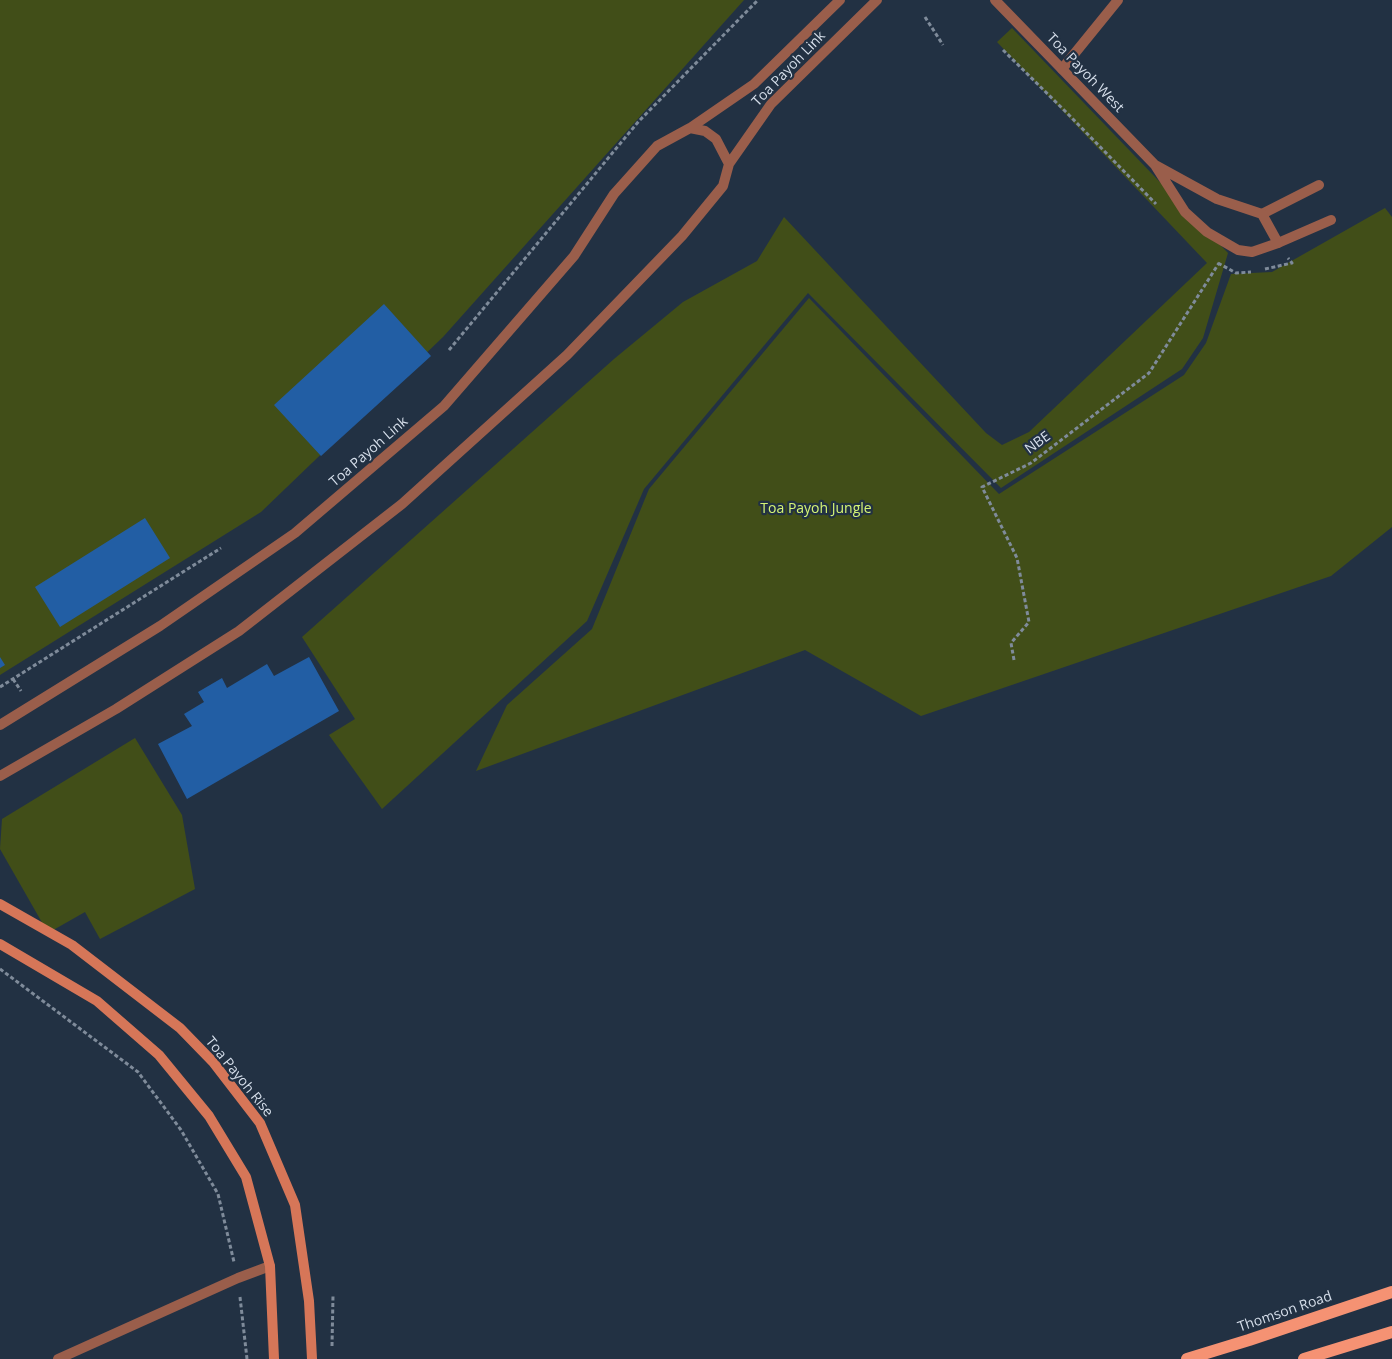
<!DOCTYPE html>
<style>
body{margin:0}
canvas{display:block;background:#223143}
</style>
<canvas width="1392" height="1359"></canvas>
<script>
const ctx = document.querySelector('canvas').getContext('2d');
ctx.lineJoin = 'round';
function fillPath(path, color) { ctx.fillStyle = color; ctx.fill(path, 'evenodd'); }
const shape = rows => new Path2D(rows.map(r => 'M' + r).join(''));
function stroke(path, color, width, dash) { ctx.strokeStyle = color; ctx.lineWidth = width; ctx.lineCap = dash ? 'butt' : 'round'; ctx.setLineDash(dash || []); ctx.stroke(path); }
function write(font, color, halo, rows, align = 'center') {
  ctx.font = font + ' "Open Sans",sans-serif'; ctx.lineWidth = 4.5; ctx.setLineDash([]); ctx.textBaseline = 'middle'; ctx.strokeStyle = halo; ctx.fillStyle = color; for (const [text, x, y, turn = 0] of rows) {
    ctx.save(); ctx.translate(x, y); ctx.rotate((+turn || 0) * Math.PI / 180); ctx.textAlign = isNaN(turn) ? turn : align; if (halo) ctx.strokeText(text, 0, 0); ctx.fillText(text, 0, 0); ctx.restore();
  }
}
fillPath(shape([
 [0,0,744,0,443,337,261,512,0,675],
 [1012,28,1228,253,1203,338,1182,369,1001,488,808,293,644,489,587,621,382,809,329,735,355,719,302,637,614,359,683,302,757,261,784,217,986,433,1002,445,1029,432,1207,263,997,42],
 [1385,208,1392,217,1392,527,1331,576,921,716,805,650,476,771,507,705,592,629,649,489,809,298,999,494,1184,375,1206,343,1231,274,1272,272],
 [135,738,182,815,195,889,100,939,85,912,48,933,0,849,2,819]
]), '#414e18');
fillPath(shape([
 [384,304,431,356,321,456,274,405],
 [145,518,170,558,60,627,35,587],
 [0,657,5,665,0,668],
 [309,657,339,711,187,799,158,744,192,726,184,714,204,702,198,692,222,678,227,688,267,664,274,676]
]), '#225ea4');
stroke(shape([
 [925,17,943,45],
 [1003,50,1066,112,1156,204],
 [1218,263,1236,273,1251,272],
 [1265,269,1292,263,1288,258],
 [449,350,639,121,758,0],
 [1014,660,1011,643,1029,622,1017,558,982,487,1031,463,1149,373,1219,263],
 [13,679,21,691],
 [0,687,221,548],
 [0,969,138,1072,181,1130,218,1194,234,1262],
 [240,1297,247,1359],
 [332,1346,333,1296]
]), '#7f8b9a', 3, [4, 2.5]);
stroke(shape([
 [1062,69,1118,0],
 [1262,214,1319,185],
 [1278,243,1331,220],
 [58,1359,238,1278,270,1266]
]), '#9a5e4b', 10);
stroke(shape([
 [995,0,1155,165,1185,212,1207,232,1238,250,1252,252,1278,243,1262,214,1217,199,1155,165],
 [690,128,754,84,840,0],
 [0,725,160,626,295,533,444,406,574,256,614,194,657,146,690,128,705,131,716,139,729,164],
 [0,776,116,709,239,631,402,504,567,355,682,236,723,186,729,164,771,104,877,0]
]), '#9a5e4b', 10);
stroke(shape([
 [0,904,72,945,180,1028,213,1062,260,1123,295,1205,309,1301,312,1359],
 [0,944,97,1001,159,1055,209,1116,246,1177,270,1266,274,1359]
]), '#d67658', 10);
stroke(shape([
 [1187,1359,1249,1340,1392,1292],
 [1304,1359,1392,1332]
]), '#f59273', 12);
write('14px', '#d5deea', '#223143', [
 ["Toa Payoh Link",789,69,-46],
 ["Toa Payoh West",1085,73,46],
 ["NBE",1038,443,-36],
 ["Toa Payoh Link",369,452,-41],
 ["Toa Payoh Rise",239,1077,51],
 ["Thomson Road",1285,1312,-19]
]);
write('14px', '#d5f475', '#223143', [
 ["Toa Payoh Jungle",816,509]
]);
</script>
